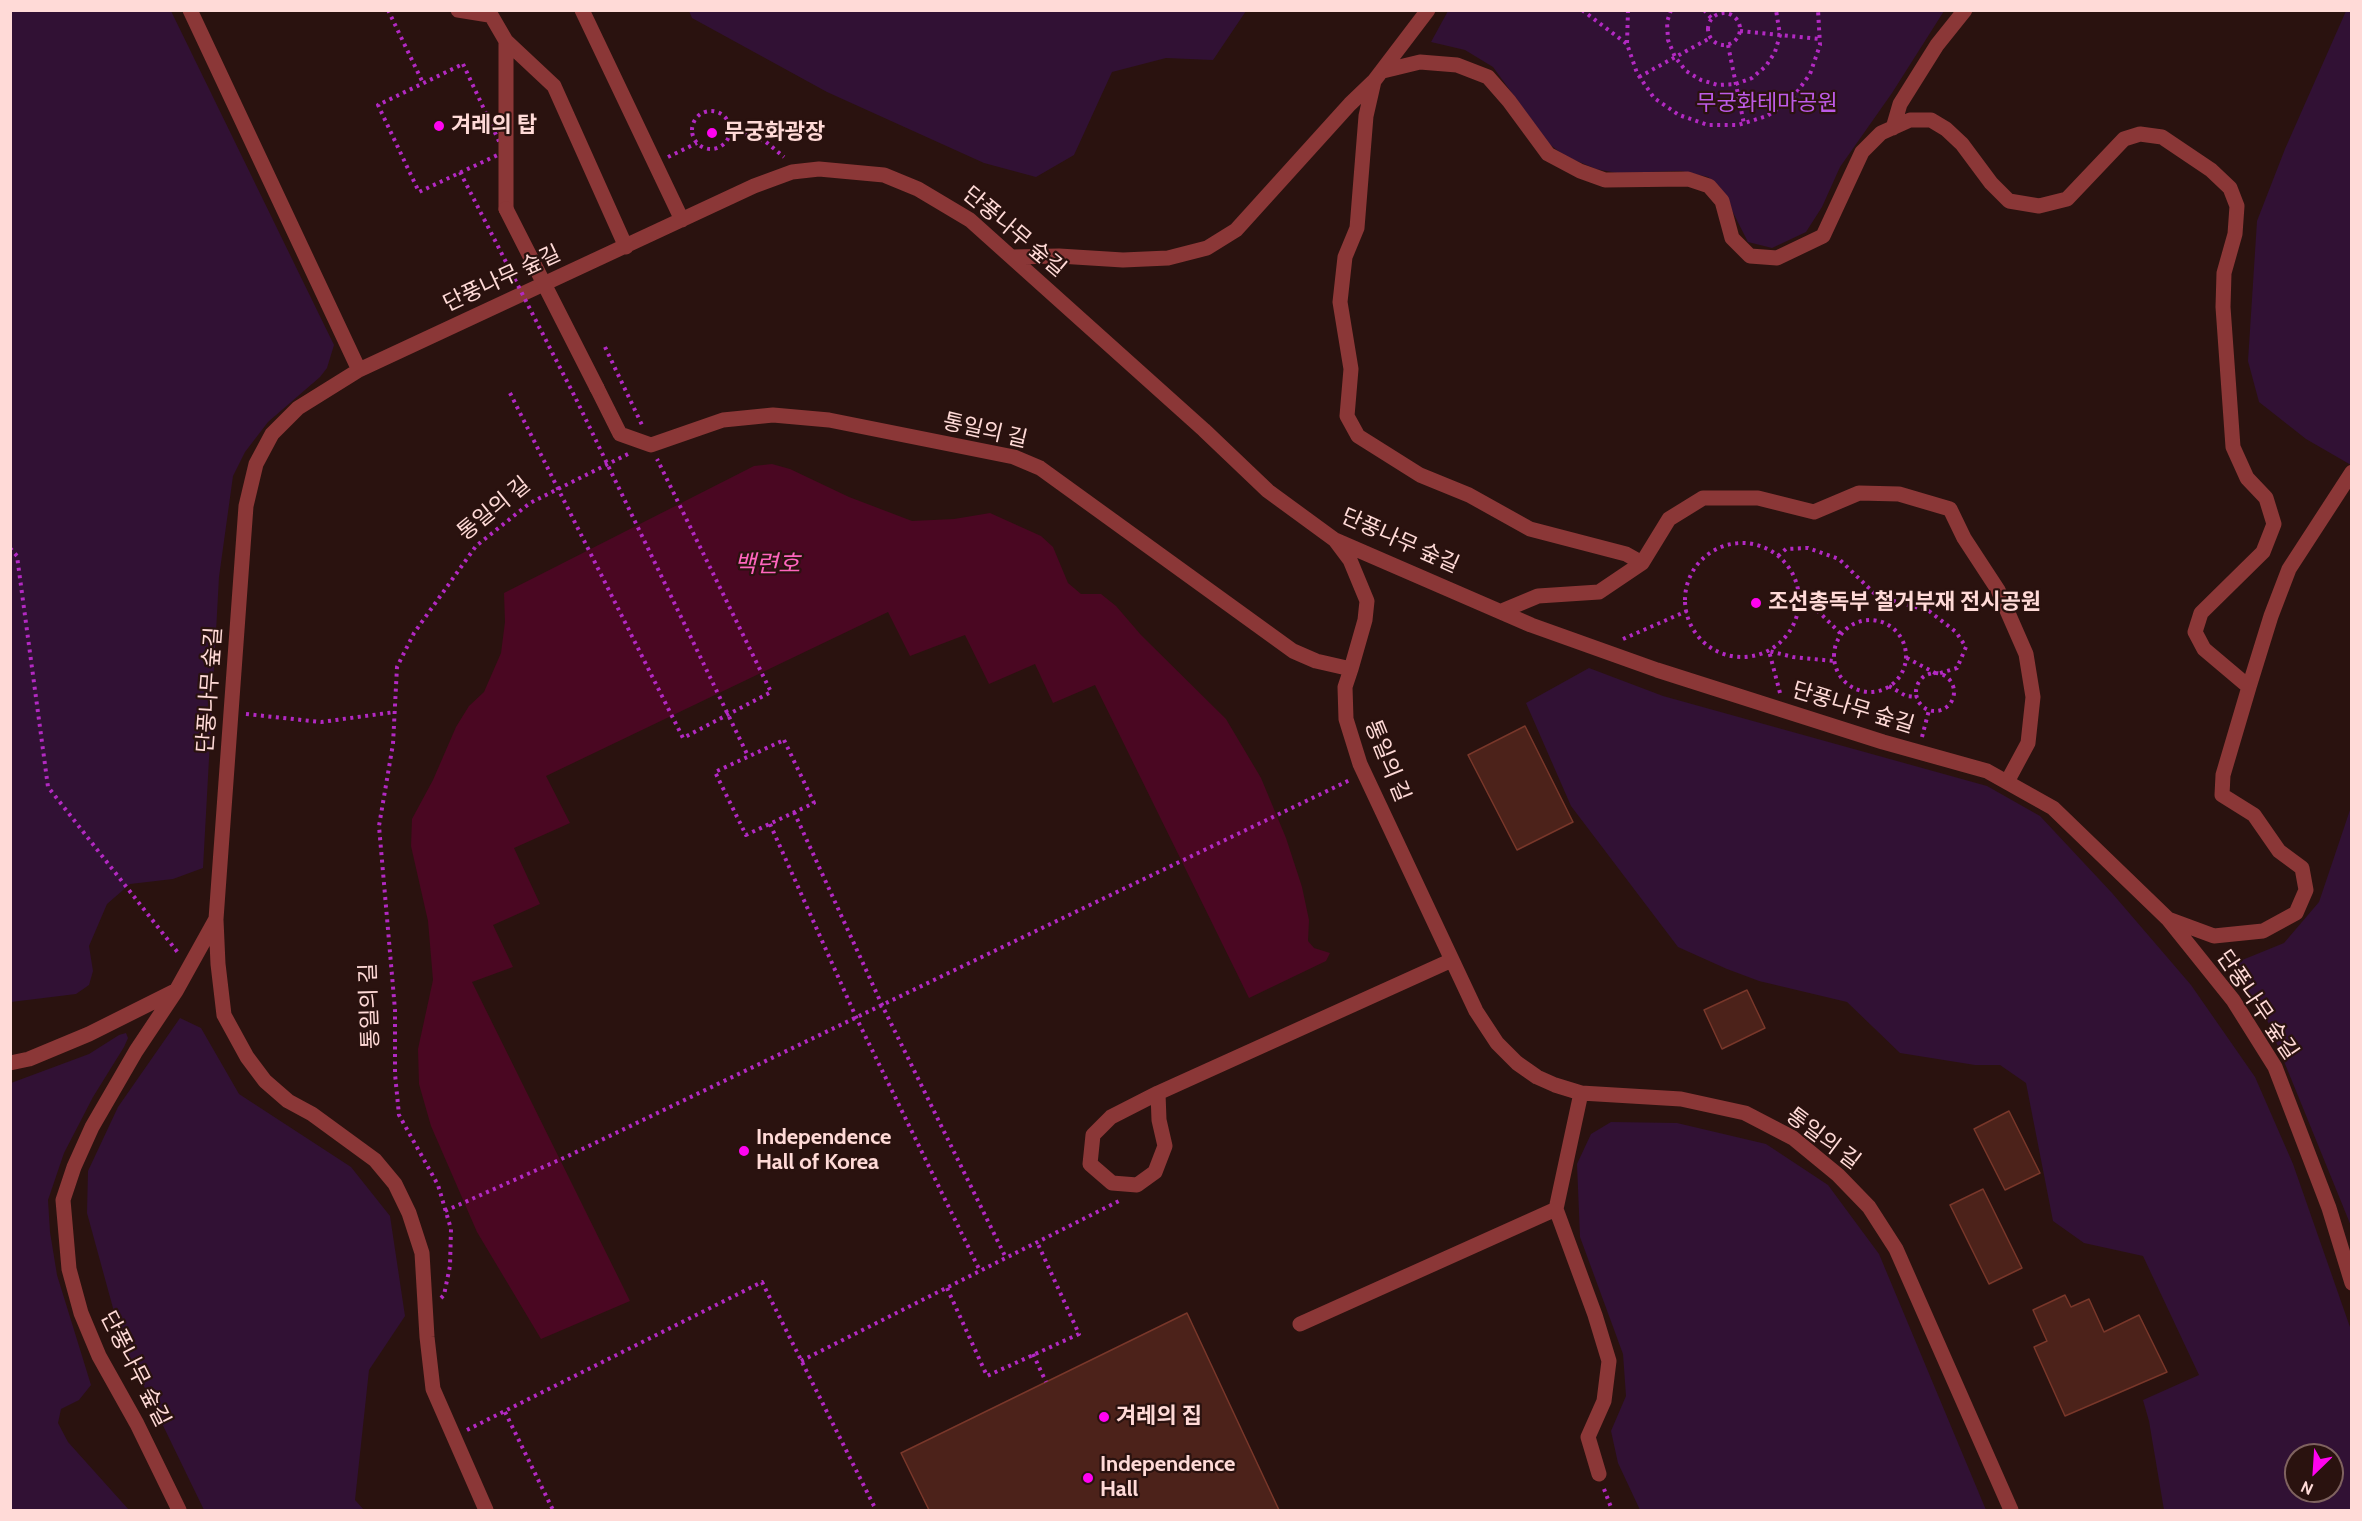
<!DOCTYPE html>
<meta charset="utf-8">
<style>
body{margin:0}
#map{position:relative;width:2362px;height:1521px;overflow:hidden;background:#2a120f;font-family:Cabin,sans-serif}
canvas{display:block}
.frame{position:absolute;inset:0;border:12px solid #ffdad7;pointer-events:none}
.north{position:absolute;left:2284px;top:1443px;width:60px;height:60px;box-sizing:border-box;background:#2a120f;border:2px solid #7f625f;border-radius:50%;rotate:205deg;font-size:16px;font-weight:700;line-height:24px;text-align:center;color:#ffdad7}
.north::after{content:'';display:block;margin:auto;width:21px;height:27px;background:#ff03f0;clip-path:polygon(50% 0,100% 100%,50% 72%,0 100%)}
</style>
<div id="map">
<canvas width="2362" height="1521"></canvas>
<div class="frame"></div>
<div class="north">N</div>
</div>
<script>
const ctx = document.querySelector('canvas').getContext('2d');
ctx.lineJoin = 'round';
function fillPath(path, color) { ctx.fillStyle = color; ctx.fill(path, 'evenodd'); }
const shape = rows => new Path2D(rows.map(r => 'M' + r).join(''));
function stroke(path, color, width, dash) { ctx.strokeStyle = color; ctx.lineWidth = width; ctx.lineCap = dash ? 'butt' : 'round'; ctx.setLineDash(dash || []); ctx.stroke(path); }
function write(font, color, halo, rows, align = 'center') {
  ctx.font = font + ' Cabin,"Noto Sans KR",sans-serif'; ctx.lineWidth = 4.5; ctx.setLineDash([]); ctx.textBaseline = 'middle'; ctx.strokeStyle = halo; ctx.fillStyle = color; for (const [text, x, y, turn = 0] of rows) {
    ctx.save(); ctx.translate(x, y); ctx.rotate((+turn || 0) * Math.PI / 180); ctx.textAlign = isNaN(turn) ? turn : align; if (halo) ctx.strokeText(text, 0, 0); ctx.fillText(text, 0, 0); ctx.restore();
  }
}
fillPath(shape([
 [11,10,171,11,334,345,327,368,320,377,268,422,245,452,233,476,219,577,203,868,173,879,130,884,107,904,89,946,93,971,89,985,76,994,11,1002],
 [689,11,1246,11,1213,60,1166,58,1112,72,1074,155,1036,177,984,163,827,92,692,18],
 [1448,11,1944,11,1892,93,1840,167,1822,207,1806,232,1772,248,1748,242,1720,187,1708,177,1681,171,1617,173,1596,169,1565,156,1549,144,1493,67,1465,50,1431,42],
 [2346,11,2351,11,2351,465,2306,439,2259,402,2248,361,2257,221,2285,149],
 [1589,668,1663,696,1987,786,2040,816,2112,893,2191,985,2255,1077,2293,1164,2351,1330,2351,1510,2164,1510,2149,1421,2143,1400,2199,1375,2143,1256,2084,1243,2053,1221,2026,1083,2000,1065,1975,1065,1900,1053,1847,1002,1759,981,1727,969,1678,947,1571,806,1526,703],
 [2296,1455,2332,1455,2332,1491,2296,1491],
 [2351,807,2352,1226,2351,1226,2268,1022,2230,965,2284,943,2319,902],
 [180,1018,201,1028,239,1094,351,1167,390,1216,405,1316,369,1370,355,1500,364,1510,204,1510,122,1341,87,1213,88,1171,118,1107],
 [126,1033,128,1038,124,1047,93,1097,64,1153,48,1200,50,1232,57,1275,91,1385,79,1400,61,1409,58,1423,68,1442,129,1510,11,1510,11,1083,89,1054,119,1035],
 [1611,1122,1677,1123,1766,1144,1828,1185,1879,1254,1986,1510,1640,1510,1618,1463,1611,1431,1626,1396,1623,1354,1580,1237,1577,1164,1591,1134]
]), '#311134');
fillPath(shape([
 [772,464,790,469,849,497,912,521,954,519,990,513,1041,536,1053,547,1068,583,1081,594,1101,594,1116,606,1141,635,1226,719,1261,778,1286,838,1302,887,1309,920,1308,941,1314,948,1330,953,1326,961,1249,998,1095,685,1053,703,1035,664,989,684,965,635,910,656,888,612,546,776,570,823,514,848,540,904,493,925,513,967,472,982,630,1301,541,1339,477,1232,431,1126,419,1084,418,1049,433,980,428,921,411,846,412,819,433,780,456,727,469,706,484,692,501,653,505,622,504,593,754,466]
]), '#4a0722');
const building = shape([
 [1525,726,1573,822,1517,850,1468,755,1525,726],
 [1747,990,1765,1028,1722,1049,1704,1010,1747,990],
 [2009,1111,2040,1173,2005,1190,1974,1129,2009,1111],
 [1983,1189,2022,1268,1989,1284,1950,1205,1983,1189],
 [2065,1295,2071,1307,2089,1299,2104,1332,2139,1315,2167,1372,2065,1416,2034,1347,2047,1341,2033,1310,2065,1295],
 [1187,1313,1279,1510,929,1510,901,1453,1187,1313]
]);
fillPath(building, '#4c221a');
stroke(building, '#79372a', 1.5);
stroke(shape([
 [388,10,423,83],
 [1582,10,1627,44],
 [1628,10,1627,44,1637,73,1654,98,1679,115,1708,125,1738,125,1767,116,1792,99,1810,74,1820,45,1818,10],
 [1671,10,1667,22,1668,40,1675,57,1686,71,1701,80,1718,85,1736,84,1752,78,1766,66,1775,52,1780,35,1776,10],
 [1704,10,1712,19],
 '1708 29a16 16 0 1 1 32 0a16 16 0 1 1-32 0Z',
 [1740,31,1820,39],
 [1728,45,1744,124],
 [463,64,504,152,419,192,378,105,463,64],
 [1639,77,1710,38],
 '692 130a19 19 0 1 1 38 0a19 19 0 1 1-38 0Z',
 [731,129,766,142,784,157],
 [668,157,697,143],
 [460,172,484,219],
 [605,347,642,425],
 [510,393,683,738,771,692,657,459],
 [576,399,748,756],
 '1685 600a57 57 0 1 1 114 0a57 57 0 1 1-114 0Z',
 [10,548,17,556,48,787,179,954],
 [1778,556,1786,549,1808,548,1839,559,1877,596,1929,611,1956,632,1966,647,1957,668,1937,674,1905,657],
 [1799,597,1812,605,1840,633],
 '1834 656a36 36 0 1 1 72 0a36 36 0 1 1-72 0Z',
 [1623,639,1687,611],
 '1916 692a19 19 0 1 1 38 0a19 19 0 1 1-38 0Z',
 [1889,686,1906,696,1917,697],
 [1780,693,1769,651,1793,657,1834,661],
 [246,714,321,722,395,712],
 [1922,737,1929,710],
 [784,740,814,803,746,835,715,772,784,740],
 [794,812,882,1005,1006,1258],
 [770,824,856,1017,980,1271],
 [445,1211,568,1156,1352,779],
 [947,1288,987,1376,1079,1334,1037,1242],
 [441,1298,444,1295,450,1266,451,1229,438,1185,399,1115,395,1074,395,1010,379,826,393,744,397,667,414,633,476,546,530,503,628,454],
 [1033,1354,1046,1382],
 [801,1361,1119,1201],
 [505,1412,553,1510],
 [467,1430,762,1282,876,1510],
 [1604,1489,1612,1510]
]), '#b229c2', 4, [3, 4.5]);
stroke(shape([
 [190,10,359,370],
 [458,10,489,15],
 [488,10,506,41,506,209],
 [582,10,682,220],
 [506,41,554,86,626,247],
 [1383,71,1420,62,1457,65,1488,77,1509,101,1548,154,1580,171,1605,180,1688,179,1709,186,1722,201,1732,238,1750,256,1777,258,1823,236,1862,152,1881,133,1910,120,1931,120,1946,129,1962,144,1991,183,2009,201,2039,206,2067,199,2124,139,2140,134,2162,137,2211,170,2230,188,2237,206,2235,234,2224,273,2223,307,2233,447,2247,478,2266,498,2274,524,2263,552,2201,613,2195,632,2204,649,2249,687,2223,775,2222,795,2254,815,2279,851,2302,868,2306,890,2296,913,2263,931,2214,936,2168,919],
 [1374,81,1366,116,1357,228,1345,257,1340,302,1351,369,1347,416,1358,436,1420,475,1469,495,1530,529,1626,554,1642,563],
 [1893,128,1900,104,1937,45,1965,10],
 [1012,257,1059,256,1123,260,1168,258,1207,248,1236,230,1350,104,1374,81,1428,10],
 [597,388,620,434,651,445,723,420,773,415,829,420,1014,457,1040,468,1293,651,1316,661,1351,669,1345,687,1346,719,1360,764,1476,1011,1497,1043,1517,1063,1537,1077,1555,1085,1581,1093,1681,1099,1745,1113,1793,1138,1838,1175,1869,1207,1896,1249,2011,1510],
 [1335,540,1350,560,1367,601,1365,620,1351,669],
 [1502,611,1538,596,1599,592,1642,563,1669,519,1703,498,1758,498,1814,512,1859,493,1899,494,1950,509,1964,538,1998,590,2026,654,2033,697,2028,743,2007,782],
 [2249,687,2271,616,2289,569,2352,472],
 [216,920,218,964,224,1015,247,1057,265,1081,288,1101,312,1114,375,1160,395,1184,409,1213,422,1253,427,1337,433,1389,486,1510],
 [10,1063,29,1059,89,1034,173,992],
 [1158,1093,1159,1120,1165,1146,1155,1172,1137,1185,1112,1183,1090,1164,1093,1135,1111,1117,1158,1093,1452,960],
 [1581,1093,1556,1209,1595,1315,1609,1361,1604,1401,1588,1437,1599,1474],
 [1300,1324,1556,1209],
 [179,1510,137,1424,99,1356,81,1313,69,1269,63,1200,74,1167,92,1127,136,1051,176,991,216,919,246,506,256,464,272,434,298,408,359,370,754,186,792,172,819,169,884,175,918,189,970,220,1204,430,1268,491,1335,540,1531,625,1657,670,1883,742,1987,771,2053,808,2168,919,2233,1000,2275,1067,2329,1208,2352,1283]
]), '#8b3737', 15);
stroke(shape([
 [484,219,576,399]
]), '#b229c2', 4, [3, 4.5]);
stroke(shape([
 [506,209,597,388]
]), '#8b3737', 15);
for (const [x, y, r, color] of [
 [439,126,6,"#ff03f0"],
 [712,133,6,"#ff03f0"],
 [1756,603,6,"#ff03f0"],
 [744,1151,6,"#ff03f0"],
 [1104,1417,6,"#ff03f0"],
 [1088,1478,6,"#ff03f0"]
]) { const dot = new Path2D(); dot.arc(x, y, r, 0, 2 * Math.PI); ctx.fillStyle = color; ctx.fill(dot); stroke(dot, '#2a120f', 2); }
write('22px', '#be5be7', '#2a120f', [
 ["무궁화테마공원",1767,104]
]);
write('bold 22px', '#ffdad7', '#2a120f', [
 ["겨레의 탑",451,126],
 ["무궁화광장",724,133],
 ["조선총독부 철거부재 전시공원",1768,603],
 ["Independence",756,1138],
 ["Hall of Korea",756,1163],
 ["겨레의 집",1116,1417],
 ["Independence",1100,1465],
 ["Hall",1100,1490]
], 'left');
write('22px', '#ffdad7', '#2a120f', [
 ["단풍나무 숲길",1014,232,40],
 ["단풍나무 숲길",502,279,-25],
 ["통일의 길",985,431,13],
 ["통일의 길",494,509,-39],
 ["단풍나무 숲길",1400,541,24],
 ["단풍나무 숲길",210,690,-86],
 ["단풍나무 숲길",1853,708,17],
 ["통일의 길",1387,761,68],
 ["단풍나무 숲길",2257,1005,56],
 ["통일의 길",370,1006,-92],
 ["통일의 길",1823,1139,37],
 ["단풍나무 숲길",135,1369,63]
]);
write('italic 24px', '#ff65be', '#2a120f', [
 ["백련호",767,565]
]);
</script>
